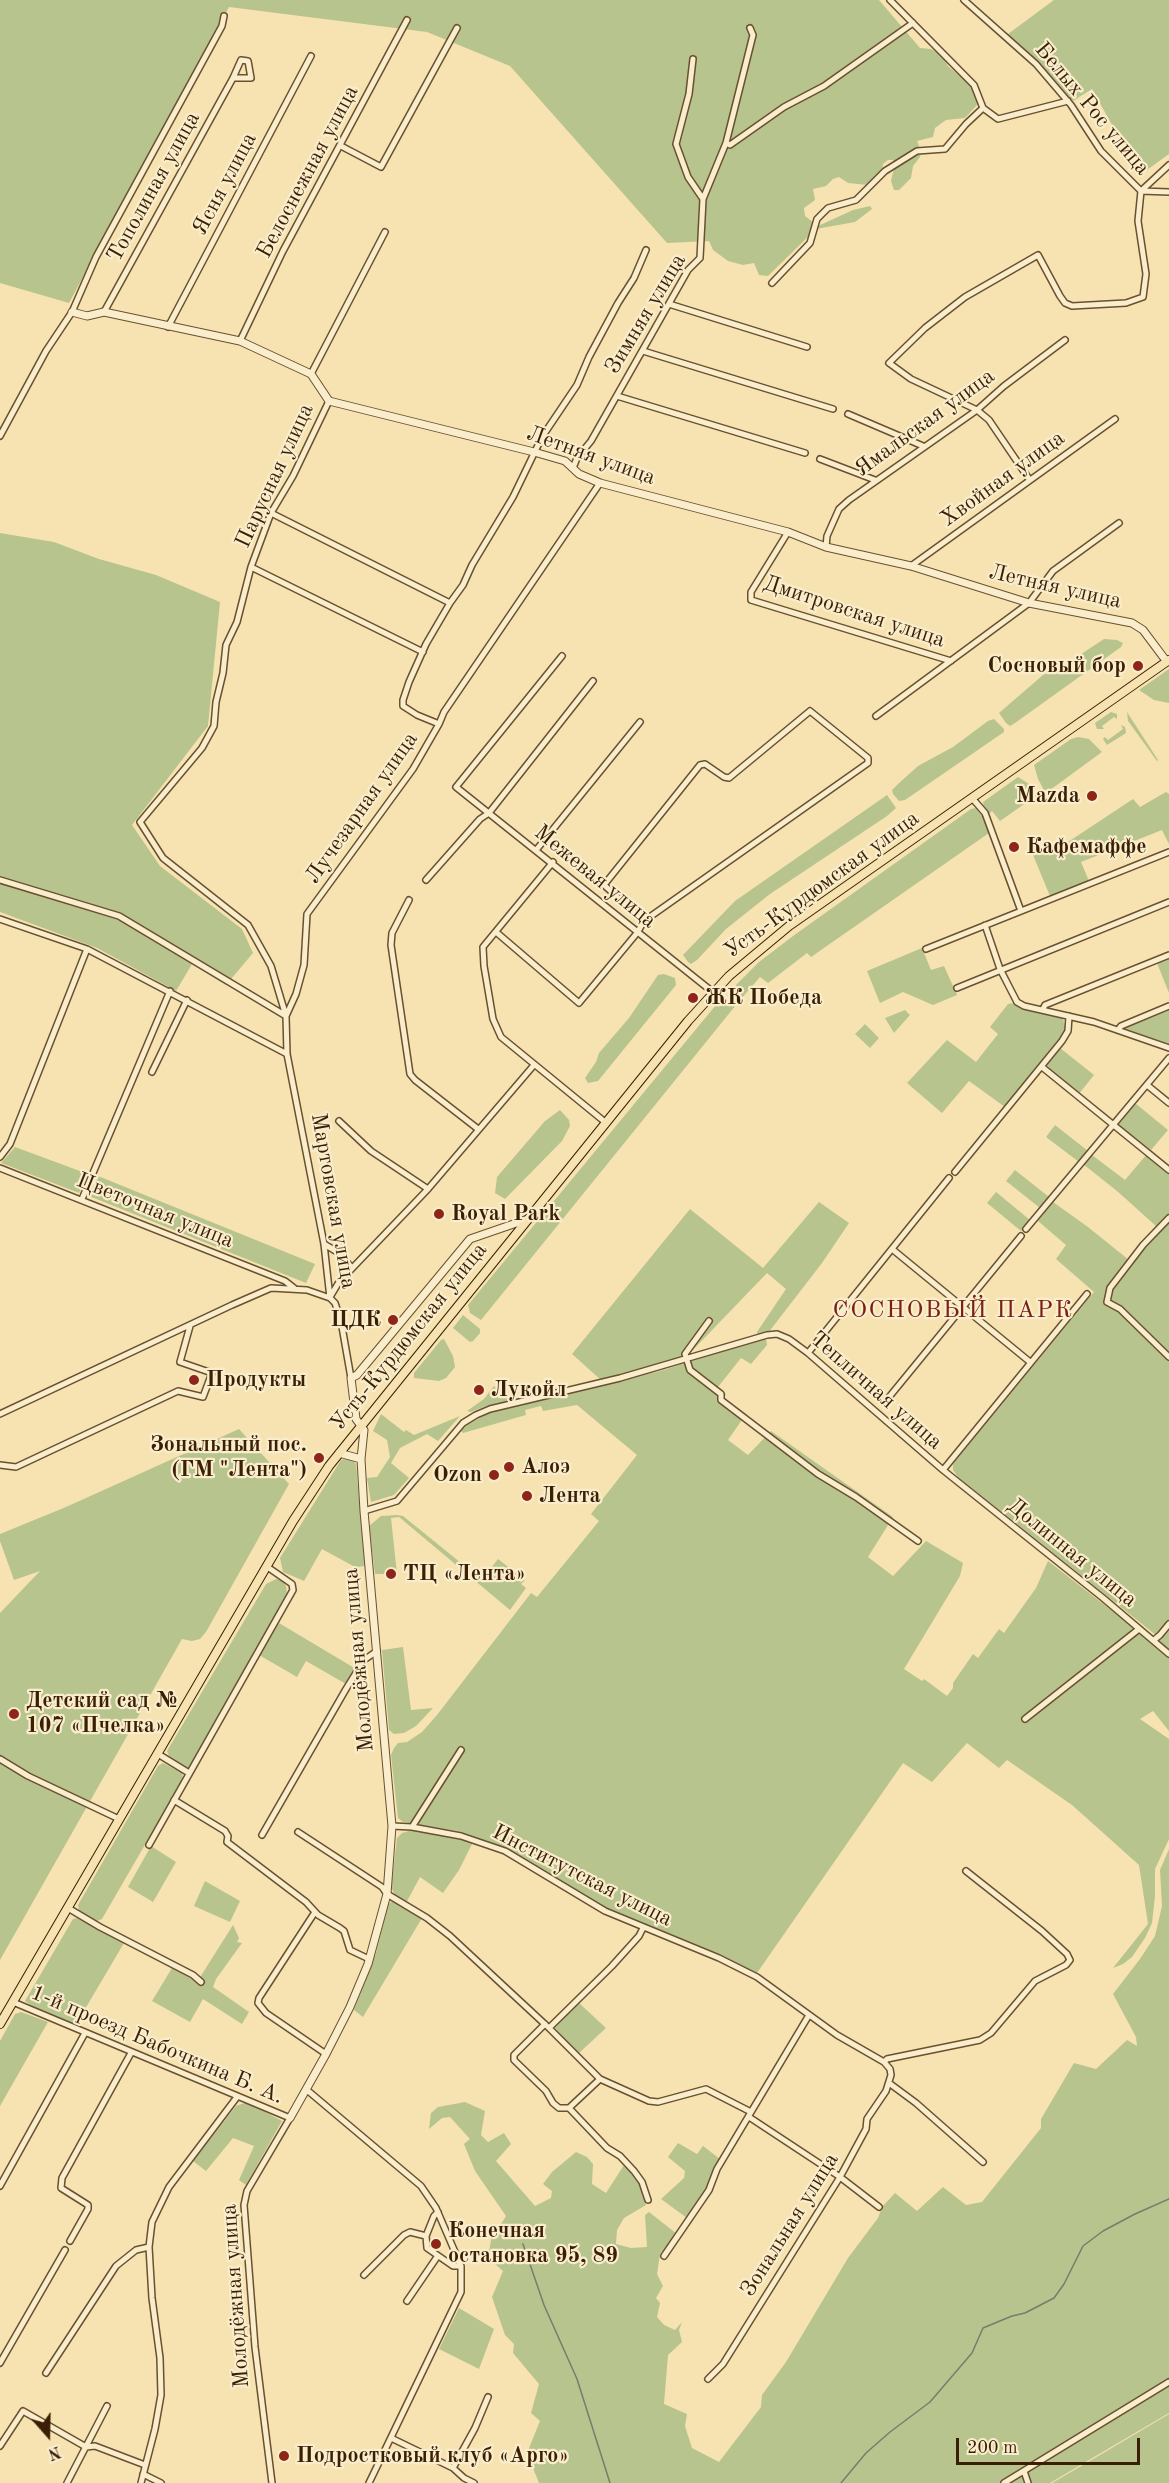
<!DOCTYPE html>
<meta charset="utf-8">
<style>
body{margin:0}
#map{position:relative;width:1169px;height:2483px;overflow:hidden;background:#f6e3b1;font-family:"Old Standard TT",serif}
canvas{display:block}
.north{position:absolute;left:18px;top:2405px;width:60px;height:60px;-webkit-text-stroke:4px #f9edcc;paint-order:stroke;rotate:160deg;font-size:16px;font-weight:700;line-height:24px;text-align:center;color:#3a1f05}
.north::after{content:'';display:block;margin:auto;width:21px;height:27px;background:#3a1f05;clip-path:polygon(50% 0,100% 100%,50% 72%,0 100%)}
.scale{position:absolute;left:956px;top:2438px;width:184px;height:27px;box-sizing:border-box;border:3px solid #3a1f05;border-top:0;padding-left:8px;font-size:18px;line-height:21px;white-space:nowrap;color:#3a1f05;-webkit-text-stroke:4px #f9edcc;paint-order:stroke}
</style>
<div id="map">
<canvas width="1169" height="2483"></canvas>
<div class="north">N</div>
<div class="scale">200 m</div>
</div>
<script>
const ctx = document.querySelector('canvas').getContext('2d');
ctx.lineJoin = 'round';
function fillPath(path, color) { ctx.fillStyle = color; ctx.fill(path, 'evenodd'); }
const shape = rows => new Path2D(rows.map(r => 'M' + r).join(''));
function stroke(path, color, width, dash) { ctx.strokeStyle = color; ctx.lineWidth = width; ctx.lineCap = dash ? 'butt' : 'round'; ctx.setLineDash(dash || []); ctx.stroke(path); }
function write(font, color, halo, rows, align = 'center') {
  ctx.font = font + ' "Old Standard TT",serif'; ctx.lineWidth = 4.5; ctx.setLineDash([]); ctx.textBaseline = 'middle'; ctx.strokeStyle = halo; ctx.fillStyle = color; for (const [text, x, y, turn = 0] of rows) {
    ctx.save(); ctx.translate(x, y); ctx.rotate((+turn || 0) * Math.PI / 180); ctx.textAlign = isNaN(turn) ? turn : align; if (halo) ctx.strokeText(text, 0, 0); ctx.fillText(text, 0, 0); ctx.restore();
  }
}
fillPath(shape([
 [0,0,879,0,920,48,931,49,942,55,948,66,971,85,978,104,965,118,946,120,935,128,933,137,917,141,921,151,920,157,913,166,911,178,899,190,894,190,891,181,895,164,893,160,888,160,883,164,882,170,868,185,848,183,839,177,833,179,826,186,813,189,815,200,804,208,805,216,818,226,853,210,870,206,872,209,855,222,816,229,768,276,759,275,754,263,743,265,728,261,713,250,709,241,667,243,510,66,427,32,229,7,69,303,0,283],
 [1054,0,1169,0,1169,154,1140,175,1092,89,1073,101,1008,34],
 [0,533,54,542,99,559,156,575,220,602,208,726,132,825,160,866,242,929,253,953,226,985,192,964,176,991,97,948,0,912],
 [1104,639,1117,640,1123,643,1121,647,1015,723,1010,726,1006,723,999,713,1043,675,1066,664],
 [1169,669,1169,703,1154,700,1139,690],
 [1111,712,1117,714,1117,719,1114,717,1102,726,1104,729,1097,729,1095,723],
 [1127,712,1158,760,1157,761,1128,721],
 [994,719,1004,729,1004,732,905,800,899,801,893,794,892,790,898,784,918,766,953,747,988,721],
 [1121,725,1125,727,1126,733,1107,745,1103,739,1105,737,1108,740,1123,729],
 [1078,737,1089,739,1102,752,1050,790,1044,790,1038,779,1034,765,1071,739],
 [1018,777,1029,784,1038,796,1038,799,1034,801,1030,800,1000,821,992,811,989,814,984,807,983,802],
 [1166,792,1169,794,1169,844,1162,830,1081,862,1089,881,1050,896,1033,855,1038,852,1042,855,1062,841,1065,844,1133,799,1140,807],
 [887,795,896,808,887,816,770,894,726,929,697,960,691,964,688,962,683,955,735,901],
 [976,808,982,816,989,833,811,957,807,953,768,983,760,977,741,999,734,992,736,985,759,962,793,936,971,809],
 [922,948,931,970,944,966,957,995,933,1005,903,992,880,1003,867,971],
 [1169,958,1169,993,1157,963],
 [664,974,675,978,676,985,598,1081,588,1083,585,1078,596,1062,599,1053,629,1018,658,975],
 [724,1001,730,1001,736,1005,481,1320,470,1313,468,1305,716,1005],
 [1014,1003,1023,1009,1058,1016,1063,1019,1066,1030,1005,1107,969,1081,942,1113,907,1083,947,1040,976,1062,998,1034,990,1027,1008,1004],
 [1169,1008,1169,1045,1124,1031,1124,1027],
 [905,1010,910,1015,894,1033,885,1018],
 [865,1024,879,1038,870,1048,855,1034],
 [1060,1048,1094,1075,1078,1095,1048,1070,1047,1063],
 [1135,1103,1168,1130,1151,1150,1118,1124],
 [560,1110,569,1120,570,1126,562,1141,505,1199,495,1193,497,1177,545,1121],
 [1055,1125,1088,1151,1079,1162,1046,1137],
 [15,1147,88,1174,79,1193,1,1163],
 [1147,1154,1169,1174,1169,1355,1114,1304,1111,1298,1106,1304,1118,1310,1169,1359,1169,1622,1157,1636,958,1477,953,1470,953,1464,1094,1292,1056,1259,1066,1245,1038,1221,1053,1202,1088,1227,1129,1260,1156,1226,1117,1191,1083,1164,1092,1155,1125,1180],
 [1015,1170,1049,1197,1040,1208,1006,1181],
 [98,1176,315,1264,306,1283,89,1196],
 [996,1192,1030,1220,1021,1231,987,1203],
 [819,1202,849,1223,822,1263,768,1333,758,1336,757,1332,786,1289,767,1273,690,1353,691,1356,601,1380,572,1354,690,1209,763,1268],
 [463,1315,480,1329,480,1333,473,1341,470,1342,453,1328],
 [766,1338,767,1345,751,1364,741,1358,718,1387,726,1394,724,1398,746,1414,728,1440,748,1455,771,1431,893,1517,868,1557,893,1576,926,1541,963,1563,960,1576,904,1669,922,1681,924,1679,947,1696,953,1688,953,1683,973,1654,978,1658,999,1629,1004,1633,1036,1588,1048,1561,1155,1644,1169,1627,1169,1731,1153,1711,1140,1719,1169,1739,1169,1839,1155,1869,1155,1896,1152,1923,1145,1938,1132,1957,1123,1964,1113,1968,1148,1924,1139,1865,1072,1805,1007,1760,999,1768,967,1743,932,1782,903,1763,757,1973,720,1954,602,1906,507,1849,458,1831,403,1822,398,1818,391,1755,394,1748,398,1743,407,1742,422,1732,437,1715,531,1593,537,1597,599,1521,591,1514,637,1455,577,1405,543,1411,541,1406,525,1410,526,1415,463,1433,461,1431,466,1426,490,1412,660,1371],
 [444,1339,453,1356,455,1367,446,1378,439,1381,414,1378,414,1373,441,1340],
 [494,1386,514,1401,486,1406,471,1412,467,1411,484,1399],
 [381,1414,404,1432,406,1430,414,1435,460,1416,438,1441,427,1434,400,1448,391,1463,409,1478,394,1495,371,1502,367,1478,377,1477,390,1457,387,1440,373,1431],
 [239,1429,289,1484,206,1632,200,1639,192,1641,182,1639,0,1960,0,1613,40,1571,14,1580,0,1541,0,1534,66,1507],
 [348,1458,352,1459,356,1464,365,1566,355,1567,322,1549,304,1581,283,1572,280,1558,341,1460],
 [397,1515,403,1516,482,1580,498,1559,525,1580,521,1584,526,1588,510,1610,399,1517,391,1518,397,1574,375,1574,369,1526,381,1516],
 [276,1579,282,1580,286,1586,287,1594,190,1767,185,1768,170,1759,167,1751,266,1584],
 [279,1623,356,1669,346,1684,306,1661,297,1677,259,1655],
 [403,1647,411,1710,433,1708,416,1726,404,1733,394,1734,389,1730,382,1650],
 [163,1763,182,1773,183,1779,102,1919,94,1922,83,1916,79,1911,78,1905,158,1766],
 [412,1830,473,1842,459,1870,443,1893,420,1877,406,1903,396,1897,391,1887,397,1838,402,1833],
 [151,1846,176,1862,153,1902,128,1887],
 [1169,1849,1169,2413,1050,2483,539,2483,527,2453,540,2421,531,2413,539,2384,513,2353,514,2344,505,2335,492,2297,503,2271,488,2258,491,2240,506,2216,475,2171,464,2144,470,2139,450,2117,442,2118,429,2129,431,2113,438,2107,465,2102,485,2111,481,2135,488,2142,504,2133,511,2144,496,2161,535,2206,551,2198,552,2191,543,2184,552,2172,576,2152,587,2157,593,2164,592,2184,606,2193,624,2165,632,2172,640,2184,646,2205,624,2218,617,2230,616,2244,631,2248,647,2247,645,2215,649,2212,677,2234,660,2254,657,2274,663,2286,656,2298,660,2303,657,2317,664,2325,675,2330,682,2322,679,2330,682,2342,668,2355,664,2404,687,2414,685,2426,692,2448,719,2462,761,2407,762,2395,786,2362,848,2258,878,2218,882,2207,895,2193,917,2211,943,2187,966,2205,982,2202,1041,2128,1041,2119,1074,2063,1096,2069,1127,2040,1137,2046,1136,2037,1113,1994,1140,1959,1155,1936,1162,1906,1160,1870],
 [205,1881,240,1901,230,1922,194,1906],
 [392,1901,422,1918,363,2017,354,2010,376,1953,388,1904],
 [77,1918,124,1943,75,2026,36,2009,25,2001,73,1919],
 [233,1925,239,1938,237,1942,242,1943,216,1979,213,1987,249,2012,242,2024,203,1999,190,2022,152,2001,172,1968,197,1982],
 [578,2002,606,2028,578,2054,555,2028],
 [21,2012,48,2022,0,2106,0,2041,15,2014],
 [247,2102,282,2121,246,2185,239,2180,254,2146,233,2138,206,2171,193,2161,236,2106],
 [678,2143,697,2154,703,2146,720,2159,707,2189,687,2218,661,2199,684,2178,685,2171,668,2157],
 [459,2308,494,2329,479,2369,439,2349],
 [1169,2414,1169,2483,1052,2483,1105,2452]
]), '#b8c48e');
stroke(shape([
 [523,2244,544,2305,577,2379,610,2483],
 [841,2483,866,2453,890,2432,930,2402,972,2353,983,2328,1012,2316,1025,2313,1054,2298,1064,2284,1083,2246,1103,2231,1135,2214,1169,2199]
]), '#757e6a', 1.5);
const minor = shape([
 [890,0,974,85,983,108],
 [964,0,1036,64,1071,105,1101,151,1141,191,1169,192],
 [693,59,689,94,676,144,688,177,703,199],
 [726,143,730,145,784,107,824,86,913,23],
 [341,146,381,167,457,28],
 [772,283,810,243,817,219,828,208,856,200,885,171,917,151,945,149,966,124,983,108,998,119,1068,101],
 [669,304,807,347],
 [104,312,233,78,241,60,248,61,251,78,233,78],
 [168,327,311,56],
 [240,341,283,251,407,20],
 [643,351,833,409],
 [311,374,385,232],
 [617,396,805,453],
 [329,401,293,476,271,513,251,567,237,622,226,645,223,673,216,702,214,726,202,748,140,822,163,858,248,925,271,966,286,1016,287,1054,324,1244,330,1298,335,1303,341,1321,351,1378],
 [848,414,923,446],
 [0,436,46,351,72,312,96,257,222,26,224,16],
 [820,459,875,480],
 [573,468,577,458,591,441,688,270,700,258,703,199,726,143,753,35,750,28],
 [1029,479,989,420,977,410,911,379,889,363,925,328,965,297,1038,255,1060,296,1065,303,1072,306,1126,303,1143,297,1146,274,1138,221,1141,191,1169,165],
 [271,513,450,603],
 [788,532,751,592,751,600,951,661],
 [826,547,827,536,839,509,849,500,977,410,1004,386,1065,340],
 [911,566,1115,419],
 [251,567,423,652],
 [562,656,456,787,714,993],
 [810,711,868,758,868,763,644,921,604,885,700,765,705,764,724,777,729,778,810,711],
 [876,716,1029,603,1053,571,1119,523],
 [439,724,444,712,600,483],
 [972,798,985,813,1021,911],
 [537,849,640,722],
 [553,862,483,947,484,966,493,1019,501,1037,605,1122],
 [0,880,119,916,286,1016],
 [426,880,480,819,489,813,593,681],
 [409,900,392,933,391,945,410,1074,415,1080,478,1129],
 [0,919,87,949,287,1054],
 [985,925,1000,969,1017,1002,1024,1006,1094,1022,1169,1048],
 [496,932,579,1003,637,933,644,921],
 [926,949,1169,852],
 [957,988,1169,902],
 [1043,1009,1045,1005,1169,955],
 [286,1016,296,994,304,965,307,914,413,769,439,724,417,715,403,706,403,700,409,682,426,644,450,603,463,585,472,565,513,497,542,437,577,385,589,357,618,303,634,278,646,250],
 [1118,1030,1121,1026,1169,1006],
 [1042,1067,1169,1170],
 [152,1072,187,1000],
 [1147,1085,1169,1103],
 [339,1121,371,1151,428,1189],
 [0,1157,10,1144,87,949],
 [0,1168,285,1281,294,1288],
 [955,1172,1062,1041,1068,1031,1069,1016],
 [82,1199,170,991],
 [1169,1218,1143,1245,1110,1288,1107,1302,1120,1309,1169,1357],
 [1026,1229,1169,1058],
 [324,1244,339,1253,352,1268],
 [892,1249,1030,1362],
 [330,1297,339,1282,428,1189,534,1065],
 [709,1321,685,1354,690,1370,721,1394,721,1400,818,1474,856,1497,918,1541],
 [808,1353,949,1178],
 [885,1402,1021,1236],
 [0,1414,232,1305,271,1288,307,1290,330,1298],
 [0,1465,16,1467,178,1391,203,1397,212,1373,180,1362,190,1326],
 [943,1470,1087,1294],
 [364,1511,397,1501,463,1423,476,1415,490,1409,620,1378,767,1335,777,1334,789,1339,808,1353,943,1470,1103,1598,1169,1654],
 [1154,1640,1160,1635,1169,1624],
 [1025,1719,1139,1629],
 [158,1754,189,1773],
 [0,1759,28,1776,119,1819],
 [174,1800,225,1831,228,1836,227,1842,306,1902,318,1915,340,1928,344,1931,350,1950,369,1959],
 [392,1826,412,1827,461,1836,505,1851,605,1911,719,1958,757,1977,837,2035,884,2062,890,2069,891,2075,886,2091,867,2119,866,2129,840,2177,723,2364,708,2379],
 [412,1827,461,1750],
 [298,1832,382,1887,387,1894,427,1918,450,1936,549,2028,600,2079,649,2101,658,2102,706,2089,751,2112],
 [262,1835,346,1689,364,1660,377,1651],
 [149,1845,293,1590,292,1584,266,1566],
 [68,1908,100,1927,193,1975,201,1982],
 [315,1912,259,1998,258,2003,266,2013,326,2054],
 [13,2002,290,2118,247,2191,244,2205,255,2347,272,2483],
 [545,2024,514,2055,514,2060,546,2091,553,2103,559,2108,569,2108,600,2079],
 [549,2028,612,1966,639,1936,643,1928],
 [884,2062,887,2059,980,2040,991,2033,1035,1981,1066,1965,1070,1960,1067,1954,1042,1931,966,1871],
 [889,2083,916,2103,983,2162],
 [307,2090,421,2186,436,2208,461,2266,461,2292,369,2483],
 [569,2108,607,2148,620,2156,634,2171,642,2182,648,2200],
 [749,2117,840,2177,879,2207],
 [0,2186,85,2033],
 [438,2212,434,2216,426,2236,427,2248,453,2266,461,2266],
 [70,2241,88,2209,88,2205,61,2188,62,2178,131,2053],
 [664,2256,709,2190,717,2169,809,2015],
 [364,2275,404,2235,410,2232,426,2236],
 [407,2301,437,2257],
 [0,2363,65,2250],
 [46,2373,116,2266,136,2250,149,2247],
 [391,2438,453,2468,464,2478,474,2483],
 [0,2446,23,2411,86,2447,95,2446,145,2465],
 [453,2468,475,2428,488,2397],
 [1024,2471,1028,2483],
 [143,2474,161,2483],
 [67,2483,107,2406],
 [141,2483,155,2429,161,2395,160,2358,152,2298,149,2247,152,2222,169,2187,237,2097],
 [1004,2483,1169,2382]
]);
const tertiary = shape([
 [72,312,87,316,104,312,240,341,311,374,329,401,534,452,565,461,579,474,600,483,788,532,826,547,911,566,1029,603,1132,623,1143,630,1167,662],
 [339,1453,361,1459],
 [290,2118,326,2054,350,2007,368,1964,387,1894,392,1826,364,1511,361,1459,364,1430,356,1419,351,1378,357,1375,470,1239,528,1219]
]);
const primary = shape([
 [0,2024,293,1521,329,1466,688,1021,729,976,789,926,1169,660]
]);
stroke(minor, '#695030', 8);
stroke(tertiary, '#695030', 9);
stroke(primary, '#3a1f05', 10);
stroke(minor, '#f9edcc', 5);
stroke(tertiary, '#f9edcc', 7);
stroke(primary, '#f6e3b1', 8);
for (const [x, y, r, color] of [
 [1138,666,6,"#8f2418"],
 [1092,796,6,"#8f2418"],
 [1014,847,6,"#8f2418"],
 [693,998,6,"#8f2418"],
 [439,1214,6,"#8f2418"],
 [393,1320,6,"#8f2418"],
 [194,1380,6,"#8f2418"],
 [479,1390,6,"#8f2418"],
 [319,1458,6,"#8f2418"],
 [509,1467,6,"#8f2418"],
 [494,1475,6,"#8f2418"],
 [527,1496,6,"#8f2418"],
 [391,1574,6,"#8f2418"],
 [14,1714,6,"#8f2418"],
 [436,2244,6,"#8f2418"],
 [284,2456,6,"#8f2418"]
]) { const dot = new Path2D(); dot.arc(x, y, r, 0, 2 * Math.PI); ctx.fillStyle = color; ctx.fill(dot); stroke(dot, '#f9edcc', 2); }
write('22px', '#3a1f05', '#f9edcc', [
 ["Белых Рос улица",1092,109,50],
 ["Белоснежная улица",308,172,-62],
 ["Ясня улица",225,184,-62],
 ["Тополиная улица",154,187,-61],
 ["Зимняя улица",646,314,-59],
 ["Ямальская улица",925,423,-36],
 ["Летняя улица",591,456,20],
 ["Парусная улица",275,476,-65],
 ["Хвойная улица",1003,479,-36],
 ["Летняя улица",1055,587,13],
 ["Дмитровская улица",854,612,18],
 ["Лучезарная улица",362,808,-55],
 ["Межевая улица",595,877,39],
 ["Усть-Курдюмская улица",822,885,-36],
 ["Мартовская улица",333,1201,80],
 ["Цветочная улица",155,1211,22],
 ["Усть-Курдюмская улица",409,1337,-51],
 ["Тепличная улица",876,1391,41],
 ["Долинная улица",1072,1553,39],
 ["Молодёжная улица",359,1660,-95],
 ["Институтская улица",582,1876,27],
 ["1-й проезд Бабочкина Б. А.",157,2045,23],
 ["Зональная улица",790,2225,-58],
 ["Молодёжная улица",236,2296,-94]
]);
write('bold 22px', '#3a1f05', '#f9edcc', [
 ["Сосновый бор",1126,666,"right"],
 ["Mazda",1080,796,"right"],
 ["Кафемаффе",1026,847],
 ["ЖК Победа",705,998],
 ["Royal Park",451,1214],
 ["ЦДК",381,1320,"right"],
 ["Продукты",206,1380],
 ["Лукойл",491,1390],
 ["Зональный пос.",307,1445,"right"],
 ["(ГМ \"Лента\")",307,1470,"right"],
 ["Алоэ",521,1467],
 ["Ozon",482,1475,"right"],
 ["Лента",539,1496],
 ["ТЦ «Лента»",403,1574],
 ["Детский сад №",26,1701],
 ["107 «Пчелка»",26,1726],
 ["Конечная",448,2231],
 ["остановка 95, 89",448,2256],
 ["Подростковый клуб «Арго»",296,2456]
], 'left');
ctx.letterSpacing = '1.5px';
write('24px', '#7a1f14', '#f9edcc', [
 ["СОСНОВЫЙ ПАРК",953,1311]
]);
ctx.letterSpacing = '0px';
</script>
